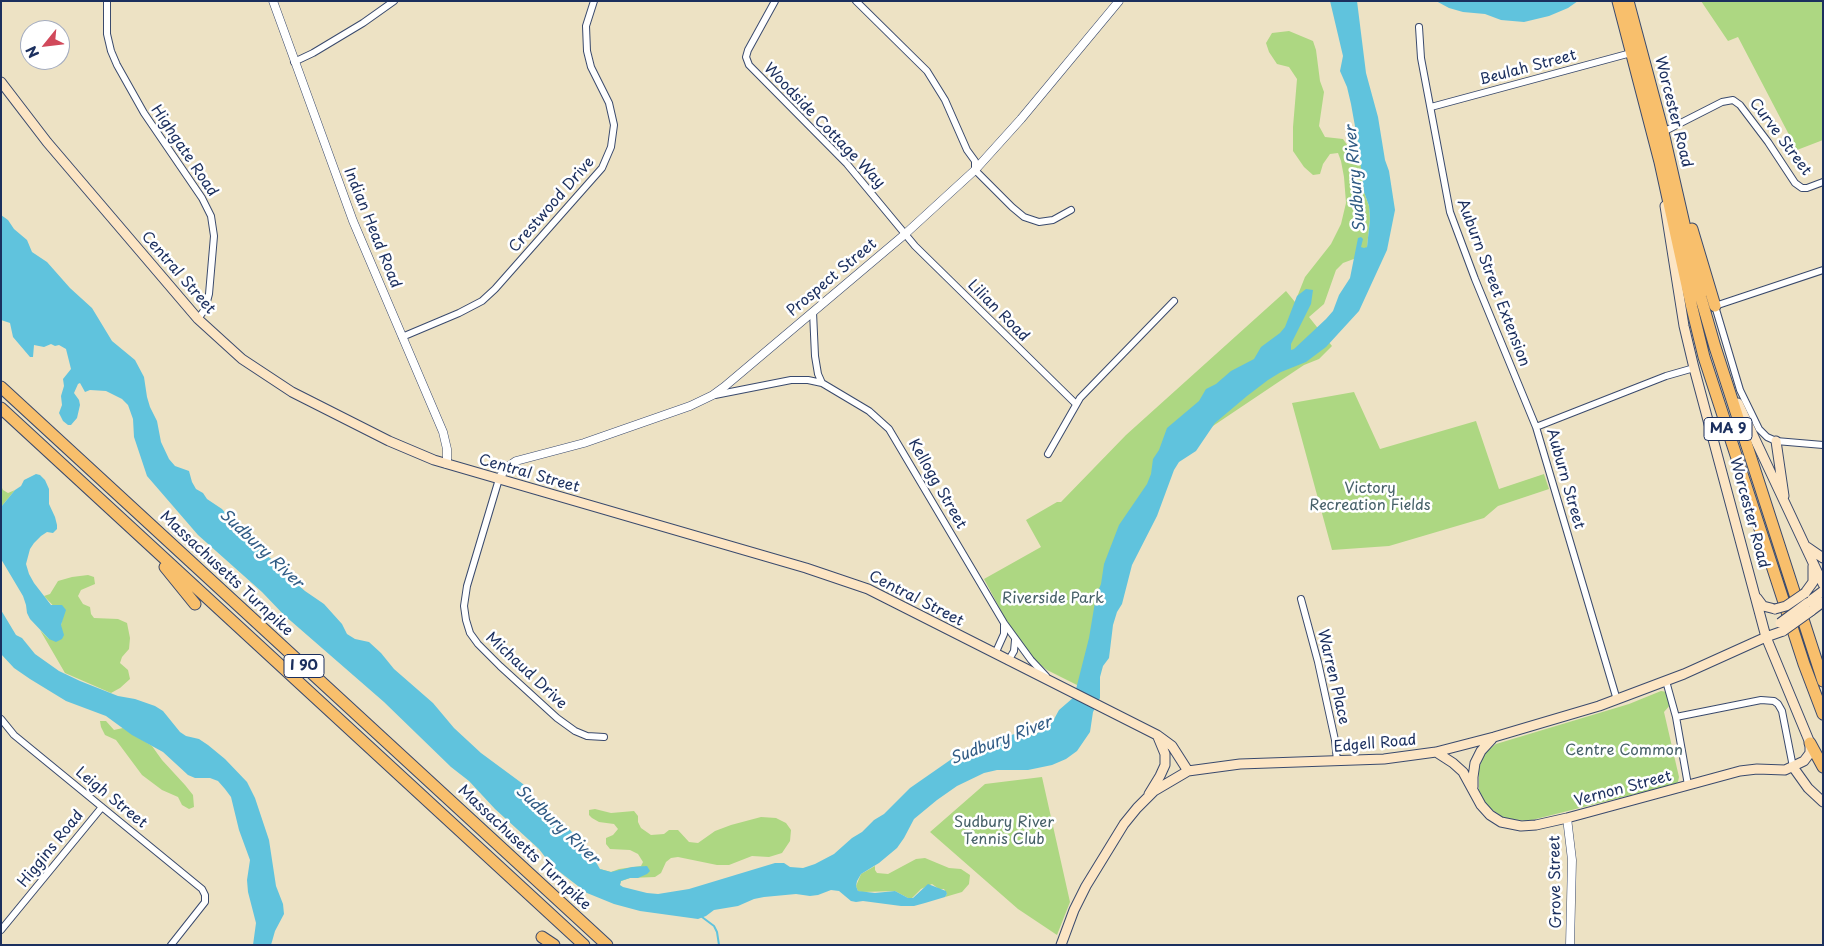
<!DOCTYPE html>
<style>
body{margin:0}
#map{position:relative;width:1824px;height:946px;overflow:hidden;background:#ede2c4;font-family:"Playpen Sans",sans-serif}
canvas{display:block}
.frame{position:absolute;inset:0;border:2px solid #1b2f5e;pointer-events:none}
.north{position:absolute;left:20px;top:20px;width:50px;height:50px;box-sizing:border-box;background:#fff;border:1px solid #a4acbf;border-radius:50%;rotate:241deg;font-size:14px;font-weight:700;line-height:20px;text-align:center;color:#1b2f5e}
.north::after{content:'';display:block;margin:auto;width:18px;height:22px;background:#d1495b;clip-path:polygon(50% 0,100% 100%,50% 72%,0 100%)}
</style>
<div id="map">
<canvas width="1824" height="946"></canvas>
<div class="frame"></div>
<div class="north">N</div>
</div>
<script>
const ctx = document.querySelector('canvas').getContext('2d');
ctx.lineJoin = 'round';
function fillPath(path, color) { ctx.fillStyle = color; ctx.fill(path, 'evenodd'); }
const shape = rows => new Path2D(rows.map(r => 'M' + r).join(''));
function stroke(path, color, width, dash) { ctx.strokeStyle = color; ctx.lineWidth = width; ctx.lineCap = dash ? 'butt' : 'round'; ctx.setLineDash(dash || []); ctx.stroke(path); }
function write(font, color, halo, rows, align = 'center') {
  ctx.font = font + ' "Playpen Sans",sans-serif'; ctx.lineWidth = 5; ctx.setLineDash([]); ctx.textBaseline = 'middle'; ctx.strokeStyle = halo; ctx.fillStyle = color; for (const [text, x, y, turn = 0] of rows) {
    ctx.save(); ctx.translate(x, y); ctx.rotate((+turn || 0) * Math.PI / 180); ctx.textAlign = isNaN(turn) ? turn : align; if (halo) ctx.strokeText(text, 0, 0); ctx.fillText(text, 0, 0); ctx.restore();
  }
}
fillPath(shape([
 [1701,1,1823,1,1823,140,1797,150,1738,37,1728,41],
 [1289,31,1313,41,1316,50,1320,81,1324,92,1319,126,1325,137,1343,139,1361,165,1364,192,1369,206,1370,219,1367,247,1359,257,1343,263,1336,270,1324,304,1309,317,1332,346,1319,359,1304,365,1274,385,1207,430,1179,457,1102,612,1099,696,1047,670,1037,662,1013,633,984,579,1041,547,1026,520,1057,502,1061,502,1126,435,1286,291,1295,302,1305,277,1331,244,1341,224,1346,203,1344,177,1341,161,1338,153,1330,154,1323,164,1320,174,1313,175,1304,167,1293,151,1293,127,1297,79,1289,67,1277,64,1269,52,1266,43,1272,33],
 [1354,392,1380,449,1476,421,1499,489,1544,474,1549,489,1498,506,1484,518,1389,546,1332,550,1292,403],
 [1,486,3,490,8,493,15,490,1,507],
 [88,575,94,577,95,584,81,590,78,596,83,604,90,607,91,614,94,618,118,619,127,623,130,638,129,649,122,657,120,663,128,670,130,679,120,688,111,693,65,673,40,630,49,639,61,625,63,616,44,596,50,594,58,581,72,577],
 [1661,691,1667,692,1671,704,1664,712,1679,777,1678,782,1675,784,1528,821,1504,818,1486,805,1479,790,1479,768,1485,753,1496,744,1629,704],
 [100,721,106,721,114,730,123,728,152,746,162,760,185,785,193,795,194,807,189,809,182,805,178,797,162,790,142,775,116,740,105,735,101,727],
 [1042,777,1070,902,1057,935,1018,909,930,832,985,784],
 [595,809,611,813,634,811,638,816,638,822,641,828,651,835,664,834,669,830,678,830,689,842,698,843,715,831,731,825,761,817,776,818,786,823,791,830,790,841,782,853,769,857,752,856,729,865,717,865,678,857,671,858,666,862,661,873,655,877,630,878,621,881,620,884,600,869,611,872,619,869,641,866,643,862,638,854,630,850,610,849,606,844,606,838,613,835,618,829,614,824,599,822,592,818,589,815,589,810],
 [925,858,949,868,961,869,970,875,969,884,962,892,945,897,947,894,944,889,939,889,932,884,921,889,912,898,908,898,895,891,862,892,858,891,856,886,861,874,875,866,875,870,877,873,888,874,916,859]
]), '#add782');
fillPath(shape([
 [1330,1,1357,1,1366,73,1378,117,1385,160,1389,171,1395,210,1387,250,1359,311,1326,347,1306,362,1281,372,1268,380,1247,396,1215,423,1196,451,1179,462,1174,470,1157,516,1132,565,1122,604,1117,612,1113,625,1109,658,1103,666,1100,677,1100,698,1093,712,1090,732,1077,751,1066,759,1052,765,1028,770,997,770,984,773,957,786,937,800,914,819,904,838,897,848,879,863,861,874,857,881,856,886,858,891,875,893,895,891,908,898,913,898,928,884,946,891,947,894,945,897,925,903,914,906,901,906,863,901,856,902,851,901,839,891,831,890,818,895,810,896,796,894,764,897,754,899,738,906,714,910,706,916,698,919,640,911,614,904,587,893,552,866,539,849,495,809,469,781,451,767,384,702,284,615,262,592,198,535,147,476,134,437,133,419,128,405,122,399,106,391,90,390,85,392,80,383,78,384,74,393,79,400,80,405,77,418,71,425,68,425,63,421,59,413,62,405,61,396,64,386,63,379,71,369,66,349,59,345,55,346,51,344,44,347,34,345,33,357,30,357,13,337,10,323,1,320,1,215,8,220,14,229,27,240,32,252,47,262,70,288,92,308,112,341,135,360,144,377,147,397,150,407,157,421,161,442,169,459,175,466,189,471,192,482,196,489,203,493,207,499,222,509,232,521,250,535,267,556,287,569,297,584,305,591,324,604,342,624,347,634,355,639,369,642,381,653,394,669,433,703,454,728,481,753,523,784,549,818,554,821,562,821,571,831,593,857,600,869,611,872,632,867,647,866,650,871,647,874,638,878,630,878,621,881,620,885,623,887,647,893,658,894,689,889,775,863,784,863,790,867,803,868,815,864,834,854,852,838,862,832,874,820,884,814,910,788,956,756,987,746,1007,736,1023,732,1029,735,1034,735,1048,727,1053,721,1059,710,1074,697,1089,638,1096,596,1101,584,1104,564,1119,525,1147,484,1151,474,1153,459,1159,450,1167,428,1199,401,1206,389,1216,384,1231,371,1254,359,1261,347,1280,333,1285,327,1297,296,1306,289,1313,290,1311,304,1291,344,1291,350,1294,349,1326,319,1333,311,1339,295,1350,278,1358,238,1361,237,1363,239,1361,247,1364,248,1367,247,1370,219,1369,206,1364,192,1358,143,1351,104,1347,87,1340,71,1343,56],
 [1436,1,1578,1,1568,8,1549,16,1524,22,1501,20,1485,14,1463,12,1449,8],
 [36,474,40,475,45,480,49,489,49,504,55,517,57,525,57,529,53,533,47,532,41,536,34,543,30,549,26,564,29,574,34,583,51,605,62,605,66,610,61,625,64,635,62,639,56,642,49,639,30,619,27,613,26,605,23,596,1,559,1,507,15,490,21,486,24,480],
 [1,610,16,635,22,638,35,654,59,671,80,681,118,696,135,699,155,706,163,711,180,732,186,736,199,739,208,745,225,759,247,782,255,798,269,840,276,886,283,904,284,914,275,931,271,945,253,945,256,923,248,892,247,880,250,860,239,830,231,797,225,789,218,781,210,778,195,778,188,775,163,752,132,735,106,716,66,701,30,679,14,668,1,654]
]), '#60c3dd');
stroke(shape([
 [702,917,714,926,717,932,719,945]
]), '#60c3dd', 2);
const minor = shape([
 [107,1,107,34,111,51,117,65,144,113,202,198,211,216,214,236,209,294,205,309,198,319],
 [775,1,748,50,746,57,749,65,847,164,915,246,1076,404],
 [856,1,927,71,945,100,967,150,975,161,975,170,1012,207,1024,217,1039,222,1053,220,1071,210],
 [1419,27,1421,58,1450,212,1475,279,1536,427,1617,700],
 [294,62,313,53,363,23,394,1],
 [1431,107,1631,53],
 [1663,132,1722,102,1733,100,1740,105,1768,142,1795,183,1802,188,1807,188,1823,182],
 [1823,270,1715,306,1740,390,1759,429,1767,437,1776,441,1823,445],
 [813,312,815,356,818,374,822,383,869,411,889,429,1004,623,1031,660,1046,676],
 [402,337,459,313,482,301,495,289,602,168,611,147,614,125,609,103,591,67,587,51,586,26,594,1],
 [715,395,791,380,808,380,822,383],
 [1536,427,1666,376,1694,368],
 [1048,454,1080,398,1174,301],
 [499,479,467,586,464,606,466,620,470,633,478,644,500,666,557,718,575,731,587,736,604,737],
 [1301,599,1318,662,1335,740,1337,761],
 [995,654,1004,634,1004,625],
 [1008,661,1014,651,1015,640],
 [1666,681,1676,717,1688,785],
 [1676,717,1761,700,1774,701,1778,704,1782,711,1793,767],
 [1,719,14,735,202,889,205,895,205,902,171,945],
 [1,930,102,807]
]);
const tertiary = shape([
 [273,1,353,221,443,432,447,449,447,464],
 [499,479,505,469,516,461,584,443,690,406,713,395,724,387,904,235,975,170,1021,119,1119,1],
 [1567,818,1572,860,1570,945]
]);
const secondary = shape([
 [1,82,47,142,198,319,242,359,292,392,389,441,434,460,806,568,868,589,1157,735,1172,746,1188,771],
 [1738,403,1823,584],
 [1776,441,1784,496],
 [1807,547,1823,558],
 [1805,593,1813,582,1813,566],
 [1757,598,1763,606,1775,609],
 [1807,603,1823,591],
 [1811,611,1823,602],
 [1436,752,1453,763,1463,772,1481,805,1490,815,1501,822,1521,826,1536,825,1567,818,1740,771,1757,769,1785,770,1804,761,1810,753,1810,743,1766,637,1694,368,1684,326,1665,206],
 [1793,767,1808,788,1823,802],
 [1473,787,1473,777,1475,763,1481,751,1492,739],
 [1149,794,1160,776,1165,765,1165,754,1158,737],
 [1061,945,1074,910,1086,886,1124,824,1137,808,1154,791,1188,771,1240,764,1384,759,1436,752,1494,737,1599,706,1684,674,1766,637,1783,631]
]);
const trunk = shape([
 [1618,1,1660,162,1692,308,1704,357,1804,664,1823,714],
 [1628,1,1663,132,1701,298,1715,347,1823,681],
 [1692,229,1715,306],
 [1810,743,1823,767]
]);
const motorway = shape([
 [1,387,607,945],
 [1,408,584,945],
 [165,567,195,604],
 [542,937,554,945]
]);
stroke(minor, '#3a4a6d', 8);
stroke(tertiary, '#3a4a6d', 9);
stroke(secondary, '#3a4a6d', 11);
stroke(trunk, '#3a4a6d', 13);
stroke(motorway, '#3a4a6d', 13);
stroke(minor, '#fff', 6);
stroke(tertiary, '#fff', 8);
stroke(secondary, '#fce5c4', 9);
stroke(trunk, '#f8bf6c', 11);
stroke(motorway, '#f8bf6c', 11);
const secondaryBridge = shape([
 [1775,609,1786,606,1805,593],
 [1780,623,1807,603],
 [1783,631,1811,611]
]);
stroke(secondaryBridge, '#3a4a6d', 11, []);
stroke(secondaryBridge, '#fce5c4', 9);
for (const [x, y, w] of [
 [1728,429,48],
 [304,666,40]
]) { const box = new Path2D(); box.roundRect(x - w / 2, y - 11.5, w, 23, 4); ctx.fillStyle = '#fff'; ctx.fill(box); stroke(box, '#1b2f5e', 1); }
write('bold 14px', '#1b2f5e', null, [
 ["MA 9",1728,429],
 ["I 90",304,666]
]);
write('15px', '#1b2f5e', '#fff', [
 ["Beulah Street",1528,68,-15],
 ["Worcester Road",1673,112,76],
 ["Woodside Cottage Way",824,126,46],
 ["Curve Street",1780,137,53],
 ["Highgate Road",184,151,56],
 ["Crestwood Drive",552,205,-49],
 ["Indian Head Road",372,228,68],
 ["Central Street",178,273,49],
 ["Prospect Street",832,278,-40],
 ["Auburn Street Extension",1493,283,69],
 ["Lilian Road",998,311,45],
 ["Central Street",529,474,16],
 ["Auburn Street",1565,479,74],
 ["Kellogg Street",937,484,60],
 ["Worcester Road",1749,513,75],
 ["Massachusetts Turnpike",226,574,43],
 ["Central Street",916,599,27],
 ["Michaud Drive",526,671,43],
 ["Warren Place",1333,677,77],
 ["Edgell Road",1375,744,-5],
 ["Vernon Street",1623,789,-15],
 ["Leigh Street",111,798,39],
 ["Massachusetts Turnpike",524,848,43],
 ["Higgins Road",51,849,-51],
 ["Grove Street",1556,882,-91]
]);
write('15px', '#476169', '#fff', [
 ["Victory",1370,489],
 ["Recreation Fields",1370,506],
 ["Riverside Park",1053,599],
 ["Centre Common",1624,751],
 ["Sudbury River",1004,823],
 ["Tennis Club",1004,840]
]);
write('italic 16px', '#305b84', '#fff', [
 ["Sudbury River",1356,179,-95],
 ["Sudbury River",261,549,43],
 ["Sudbury River",1001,741,-21],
 ["Sudbury River",557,825,43]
]);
</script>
